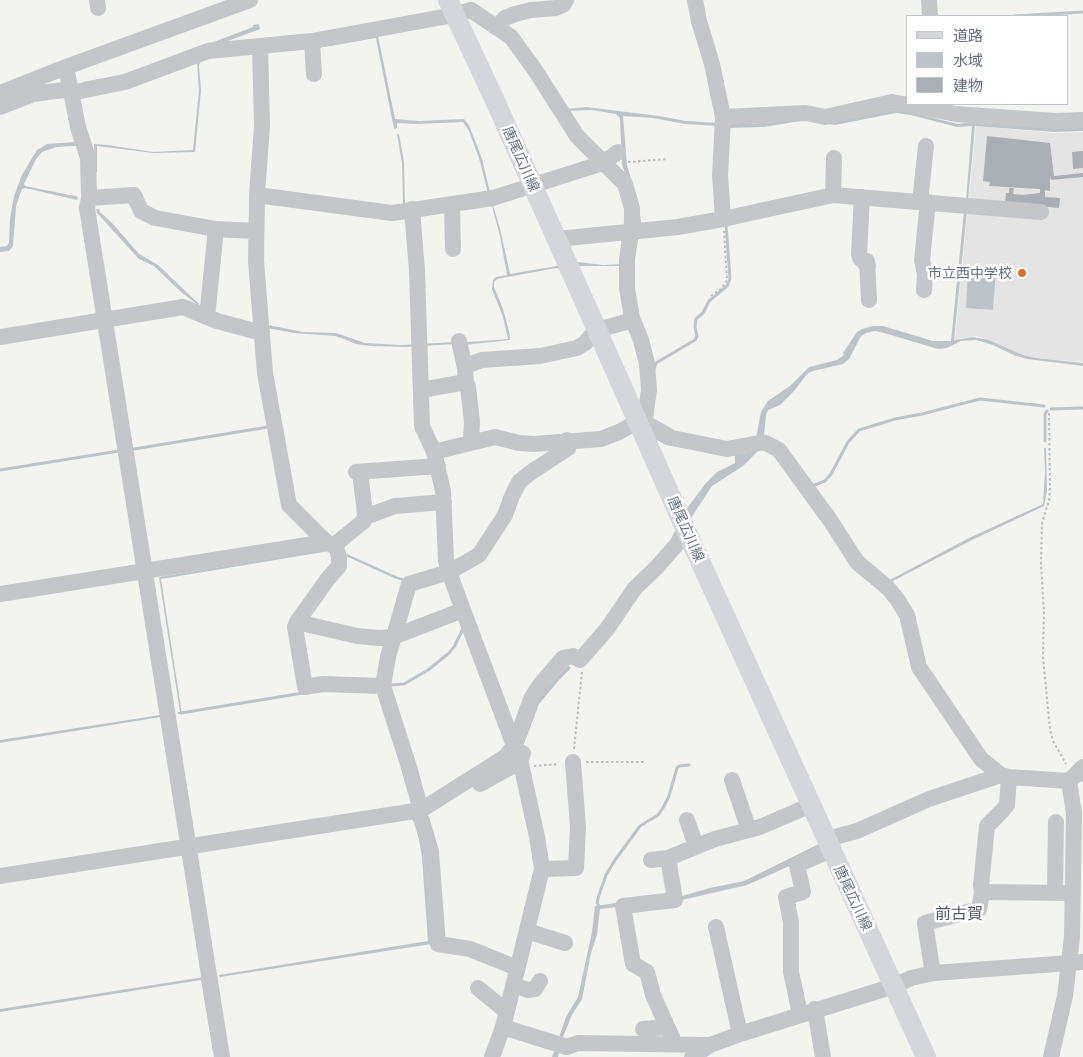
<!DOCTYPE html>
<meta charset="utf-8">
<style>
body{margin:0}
#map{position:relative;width:1083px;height:1057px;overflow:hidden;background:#f3f4f0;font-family:Barlow,"Noto Sans JP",sans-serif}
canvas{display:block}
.legend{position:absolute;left:906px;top:15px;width:162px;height:90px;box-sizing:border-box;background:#fff;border:1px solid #c1c5cc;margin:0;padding:6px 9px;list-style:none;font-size:15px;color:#646f80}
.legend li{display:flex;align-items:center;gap:10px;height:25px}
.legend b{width:25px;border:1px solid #c1c5cc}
</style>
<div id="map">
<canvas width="1083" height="1057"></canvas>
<ul class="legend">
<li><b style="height:6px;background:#d4d6dc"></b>道路</li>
<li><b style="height:14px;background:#bcc4c9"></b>水域</li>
<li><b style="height:14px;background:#aaafb6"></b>建物</li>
</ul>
</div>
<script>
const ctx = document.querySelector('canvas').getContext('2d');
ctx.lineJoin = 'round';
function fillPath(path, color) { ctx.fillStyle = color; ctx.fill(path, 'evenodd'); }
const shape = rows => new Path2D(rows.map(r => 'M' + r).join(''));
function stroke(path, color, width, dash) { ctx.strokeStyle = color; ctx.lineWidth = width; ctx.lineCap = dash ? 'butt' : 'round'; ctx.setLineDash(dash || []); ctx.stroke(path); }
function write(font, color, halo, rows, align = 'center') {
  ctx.font = font + ' Barlow,"Noto Sans JP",sans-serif'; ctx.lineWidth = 5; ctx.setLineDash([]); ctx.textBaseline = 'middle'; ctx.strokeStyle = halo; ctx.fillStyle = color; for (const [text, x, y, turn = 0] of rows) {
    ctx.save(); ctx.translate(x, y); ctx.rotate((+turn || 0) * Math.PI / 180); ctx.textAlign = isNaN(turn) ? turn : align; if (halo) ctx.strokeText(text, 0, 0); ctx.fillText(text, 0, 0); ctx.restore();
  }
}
fillPath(shape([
 [976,126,1054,133,1083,132,1083,362,1036,358,1023,355,990,340,975,336,955,339]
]), '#e4e4e4');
fillPath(shape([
 [259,24,260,29,125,79,84,87,83,82,132,73,253,27,253,25],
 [378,36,395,119,419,121,464,119,469,125,482,159,490,192,488,193,479,158,469,131,463,122,417,124,397,123,397,128,394,129,376,38,318,48,318,46],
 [206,59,200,62,199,66,201,90,195,152,153,153,97,146,97,172,95,172,94,144,108,145,153,152,193,150,199,90,197,63],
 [586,107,659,116,686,121,718,123,718,126,685,124,653,118,623,116,627,165,638,202,641,222,635,256,627,178,622,165,620,118,616,114,592,110,566,111,566,109],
 [894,110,908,112,958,124,972,122,1083,127,1083,131,1054,132,975,126,968,200,966,200,972,126,957,127,911,115,896,113,835,125,806,120,764,127,730,128,730,124,765,123],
 [397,134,399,134,404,162,405,204,403,204,402,163],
 [75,142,75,146,56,147,42,152,36,159,24,184,25,186,75,196,78,197,77,200,25,188,22,189,16,206,13,246,9,251,0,252,0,247,7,246,9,243,10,219,14,196,22,175,32,158,37,150,47,144],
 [491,202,492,202,500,228,510,274,557,266,561,263,578,262,603,265,622,264,622,266,583,266,563,269,556,268,497,279,494,282,494,287,503,309,509,331,510,340,464,345,463,343,468,342,508,339,503,317,492,289,493,280,496,277,507,275,500,236],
 [96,209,99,209,100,212,113,224,139,254,158,265,199,304,198,305,181,292,154,266,139,259,97,213],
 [964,211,967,211,954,340,973,337,989,340,1023,355,1036,358,1083,363,1083,366,1027,359,1016,356,993,345,976,340,961,341,947,348,938,349,884,333,875,331,866,333,861,336,849,359,843,364,813,371,807,374,794,391,780,405,768,410,766,415,763,446,743,466,712,486,681,533,660,559,631,589,608,623,581,654,579,652,605,622,629,587,656,559,671,539,685,511,706,483,717,472,735,463,735,456,666,445,644,433,637,432,610,441,562,447,521,477,510,495,503,513,478,551,455,565,421,579,407,582,394,578,346,556,347,554,398,577,406,579,418,577,451,564,473,552,495,520,516,478,560,445,607,440,638,427,650,429,662,438,673,442,745,454,753,447,755,443,761,412,768,401,790,386,809,367,837,360,844,355,843,353,857,332,862,329,873,326,883,326,933,341,951,341],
 [968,268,996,270,993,310,966,308],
 [268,325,303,332,336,333,365,343,401,345,455,342,455,344,406,347,371,346,356,344,336,336,294,333,267,328],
 [1044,448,1046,448,1047,491,1044,506,972,540,887,584,886,582,969,538,1043,504,1045,470],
 [329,549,329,551,161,579,182,714,178,714,178,712,180,712,159,577],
 [568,665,571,668,560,679,539,704,522,749,519,748,529,717,543,692],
 [160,715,161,717,0,743,0,740],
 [1083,775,1083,781,1076,784,1001,783,933,805,836,843,794,864,747,885,682,900,682,896,710,888,744,881,821,843,1002,779],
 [419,839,422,839,431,944,220,977,219,975,428,941,422,857],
 [616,903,617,907,600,909,597,935,591,953,582,999,572,1015,563,1037,558,1057,552,1057,566,1017,578,997,592,932,595,906],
 [204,977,214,1057,201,980,0,1012,0,1009]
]), '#bcc4c9');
stroke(shape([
 [1014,16,1083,12],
 [654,369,656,363,695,340,697,336,695,327,696,319,703,313,709,301,727,286,730,279,726,224],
 [1051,409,1083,408],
 [1045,441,1045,414,1047,411],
 [134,449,268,427],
 [0,470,119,451],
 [812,486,825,481,831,474,848,442,859,430,895,419,922,414,980,399,1044,406],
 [390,685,404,684,428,670,449,653,454,647,463,629],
 [181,713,303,693],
 [599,906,597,903,599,895,606,875,615,860,640,826,658,815,663,808,669,796,677,768,679,766,689,765]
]), '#bcc4c9', 3);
fillPath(shape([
 [987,136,1050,143,1054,176,1083,173,1083,177,1051,180,1050,176,1050,191,1045,190,1045,197,1060,198,1059,208,1005,203,1006,193,1009,193,1009,188,1014,188,1013,194,1023,195,1040,193,1040,189,989,186,990,182,983,181],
 [1083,151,1083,168,1073,169,1072,152]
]), '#aaafb6');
stroke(shape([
 [628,162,668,159],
 [711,296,721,289,727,280,724,231],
 [1049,413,1050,487,1049,501,1042,523,1041,565,1044,611,1043,657,1050,730,1053,741,1066,764],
 [574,749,582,672],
 [586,762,646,762],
 [534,766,559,764]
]), '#bbbcbf', 2, [2.5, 2.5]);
stroke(shape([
 [97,0,98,8],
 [695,0,699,21,712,64,723,117],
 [929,0,930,16],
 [497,27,505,18,515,14,531,10,556,8,563,5,566,0],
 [312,41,314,74],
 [260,46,262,126,257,195,256,261,265,373,289,505,326,542,336,547,339,557,339,566,327,580,297,622,357,636,379,638,393,637,463,610],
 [66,67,78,127,88,158,89,198,87,208,222,1057],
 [0,93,66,67,250,0],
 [71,93,125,82,208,51,312,41,454,15,471,10,511,37,535,70,577,136,625,184,632,208,632,222,627,260,627,288,632,318,641,340,647,364,649,390,644,425],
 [0,107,33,94,71,89],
 [257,195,392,213,493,198,603,163,618,152],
 [833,195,834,158],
 [862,197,859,254,860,258,868,266],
 [89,198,134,195,141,211,155,218,216,229,256,231],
 [920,202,926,146],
 [452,204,453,249],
 [412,209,417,271,422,426,434,452,443,491,446,561,449,572,463,610,521,764,537,837,542,869,503,1027,492,1057],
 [723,219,720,175,723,117,806,113,825,117,892,102,956,114,1055,121,1083,120],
 [557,239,678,227,723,219,833,195,1041,212],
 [867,261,869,300],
 [924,290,925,274,922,260,928,202],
 [207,317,216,229],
 [597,330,633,320],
 [0,337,183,307,217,321,262,333],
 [459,341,465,368],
 [466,382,468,387,472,422,471,442],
 [421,390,466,382,465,368,471,364,482,360,540,356,577,348,585,343,597,329],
 [434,452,495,437,519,443,534,444,601,439,619,432,637,422,651,426,672,438,727,449,759,443,766,443,779,450,830,520,857,562,888,588,897,599,907,615,919,667,981,759,1001,775,1009,777,1069,781,1083,767],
 [356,472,438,466],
 [365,517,395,506,444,502],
 [333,546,364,521,365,514,360,472],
 [0,594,326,542],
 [297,622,295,627,305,687,323,684,383,686,408,764,421,810],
 [383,686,388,657,409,584,449,572,479,555,505,515,512,496,519,482,530,473,568,448,567,440],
 [1009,777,1007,805,1002,811,987,826,981,885,982,892,1073,893],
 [732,780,749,830],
 [480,784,520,762,523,753],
 [417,811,422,821,431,852,438,944,470,949,517,968],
 [687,820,696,846],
 [827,839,857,831,929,799,1001,775],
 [668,858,675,900,623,906,633,964,647,972,653,995,675,1044],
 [651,860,668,858,715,839,760,827,811,805],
 [542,869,576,868,578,827,573,762],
 [0,876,421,810,505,757,514,746,531,699,539,686,563,658,573,656,580,660,607,629,635,588,656,568,687,533],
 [1055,893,1056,822],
 [716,927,740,1034],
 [527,931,565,943],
 [932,968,925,923,979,909,982,892],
 [513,985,528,990,535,989,540,981],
 [478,988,507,1012],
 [799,1009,791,972,791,922,786,897,803,892,797,865,831,850],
 [815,1009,823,1057],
 [503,1027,567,1047,578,1043,710,1045],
 [643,1029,667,1027],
 [692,1057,710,1045,740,1034,894,986,911,978,934,973,1083,962],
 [1051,1057,1065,996,1072,937,1074,813,1069,781]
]), '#c4c6ca', 16);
stroke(shape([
 [448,0,497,105,685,528,926,1057]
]), '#d4d6dc', 20);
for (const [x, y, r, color] of [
 [1022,273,5,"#da722a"]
]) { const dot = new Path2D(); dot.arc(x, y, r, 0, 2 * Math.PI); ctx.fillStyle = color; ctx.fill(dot); stroke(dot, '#fff', 2); }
write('14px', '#646f80', '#fff', [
 ["唐尾広川線",521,159,66],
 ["唐尾広川線",686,529,66],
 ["唐尾広川線",853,898,65]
]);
write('14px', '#646f80', '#fff', [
 ["市立西中学校",1012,273]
], 'right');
write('16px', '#525965', '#fff', [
 ["前古賀",959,914]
]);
</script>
